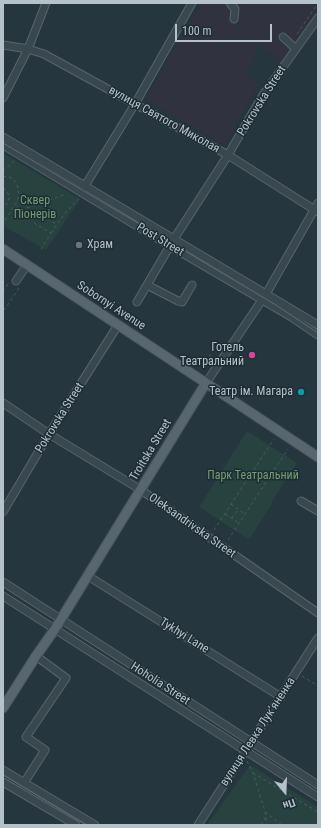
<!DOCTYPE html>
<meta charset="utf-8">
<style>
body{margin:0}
#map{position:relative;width:321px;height:828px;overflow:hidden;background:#25363f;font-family:"Roboto Condensed",sans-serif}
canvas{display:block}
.frame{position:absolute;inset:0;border:4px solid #b5c2ca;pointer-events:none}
.north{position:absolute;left:265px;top:772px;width:40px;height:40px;-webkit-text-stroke:3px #1e2c34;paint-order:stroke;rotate:161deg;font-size:11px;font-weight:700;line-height:16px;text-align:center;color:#b5c2ca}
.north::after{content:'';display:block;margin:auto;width:14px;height:18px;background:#b5c2ca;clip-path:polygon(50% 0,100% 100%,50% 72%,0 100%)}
.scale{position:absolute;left:175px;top:24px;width:97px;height:18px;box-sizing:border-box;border:2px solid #b5c2ca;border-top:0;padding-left:5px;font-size:12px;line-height:14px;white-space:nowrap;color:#b5c2ca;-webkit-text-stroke:3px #1e2c34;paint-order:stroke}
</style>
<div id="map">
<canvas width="321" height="828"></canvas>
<div class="frame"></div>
<div class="north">Пн</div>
<div class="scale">100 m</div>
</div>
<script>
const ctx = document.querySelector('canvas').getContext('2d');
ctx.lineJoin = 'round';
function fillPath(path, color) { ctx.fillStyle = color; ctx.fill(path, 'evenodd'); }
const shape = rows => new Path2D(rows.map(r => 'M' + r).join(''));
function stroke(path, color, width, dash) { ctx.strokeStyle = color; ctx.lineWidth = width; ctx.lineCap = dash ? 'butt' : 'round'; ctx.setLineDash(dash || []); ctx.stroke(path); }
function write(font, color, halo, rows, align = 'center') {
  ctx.font = font + ' "Roboto Condensed",sans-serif'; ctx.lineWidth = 3; ctx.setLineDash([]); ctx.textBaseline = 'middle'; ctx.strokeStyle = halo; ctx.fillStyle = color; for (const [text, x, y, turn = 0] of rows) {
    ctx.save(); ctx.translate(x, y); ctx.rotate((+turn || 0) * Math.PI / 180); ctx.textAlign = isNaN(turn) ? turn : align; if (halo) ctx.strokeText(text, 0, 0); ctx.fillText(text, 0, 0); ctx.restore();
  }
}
fillPath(shape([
 [202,3,240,3,236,28,253,43,259,52,245,74,259,84,225,146,145,99],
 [241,3,318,3,318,12,282,62,261,48,237,27]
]), '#313240');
fillPath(shape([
 [3,153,80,199,46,250,3,226],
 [247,431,297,463,271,503,272,504,250,538,249,537,248,539,199,507],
 [250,765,318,807,318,825,207,825]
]), '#28423f');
const minor = shape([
 [230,3,235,9,234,19],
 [283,37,296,49],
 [3,45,28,49,44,54,228,155,318,212],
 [3,98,28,49,46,3],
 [3,137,318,325],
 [3,145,170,246,290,316,318,335],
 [83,189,135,104,192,3],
 [16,281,27,265],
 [147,285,178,301,182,302,192,285],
 [137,302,174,239,228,155,263,95,318,18],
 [206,383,266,294,318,203],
 [3,403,49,434,141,490,318,613],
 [301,501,318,511],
 [3,512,49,434,118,325],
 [88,576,281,697],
 [3,582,318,785],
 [3,596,318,797],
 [3,770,95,825],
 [3,782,76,825],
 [24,783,45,750,26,737,66,678,36,656],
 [198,825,318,638]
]);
const major = shape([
 [3,249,318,457],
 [3,708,36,656,55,629,206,383]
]);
stroke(minor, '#57656d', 9);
stroke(major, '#45535b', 11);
stroke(shape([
 [297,34,318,3],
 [3,171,14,161],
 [3,176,12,178,17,184,19,195,17,202,3,223],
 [3,189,5,189,10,197,6,205,3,206],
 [16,207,33,217,39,214,56,224],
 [21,210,64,195],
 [33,217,34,223,51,233,40,251],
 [51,233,66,212,79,199],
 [3,292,9,282],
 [3,309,5,309,19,288],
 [209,355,212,357],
 [231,504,245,514],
 [225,514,239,523],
 [232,518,238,510],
 [214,530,274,439],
 [228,540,288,449],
 [302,676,318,686],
 [247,761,253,773,265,811,267,825],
 [253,773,318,812],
 [265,812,282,825],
 [261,825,266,817]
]), '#475e5c', 1, [3, 3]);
stroke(minor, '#39474f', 7);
stroke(major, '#57666f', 9);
stroke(shape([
 [3,143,276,305,318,333],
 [3,775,86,825]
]), '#5b6c76', 1);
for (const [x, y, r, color] of [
 [79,245,4,"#6b7280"],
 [252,355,4,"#d1479c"],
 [301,392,4,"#0f9aa8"]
]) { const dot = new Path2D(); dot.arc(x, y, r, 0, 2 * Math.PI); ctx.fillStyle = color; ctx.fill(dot); stroke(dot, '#1e2c34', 1.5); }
write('12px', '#b5c2ca', '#1e2c34', [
 ["Pokrovska Street",262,101,-58],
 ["вулиця Святого Миколая",164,120,29],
 ["Post Street",160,240,31],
 ["Sobornyi Avenue",111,306,33],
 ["Pokrovska Street",60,418,-58],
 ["Troitska Street",151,450,-59],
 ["Oleksandrivska Street",192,526,35],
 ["Tykhyi Lane",184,636,32],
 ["Hoholia Street",160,684,33],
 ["вулиця Левка Лукʼяненка",258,732,-57]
]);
write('12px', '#749f74', '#1e2c34', [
 ["Сквер",35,201],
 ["Піонерів",35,215],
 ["Парк Театральний",253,476]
]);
write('12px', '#b5c2ca', '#1e2c34', [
 ["Храм",87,245,"left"],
 ["Готель",244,348],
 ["Театральний",244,362],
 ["Театр ім. Магара",293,392]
], 'right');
</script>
